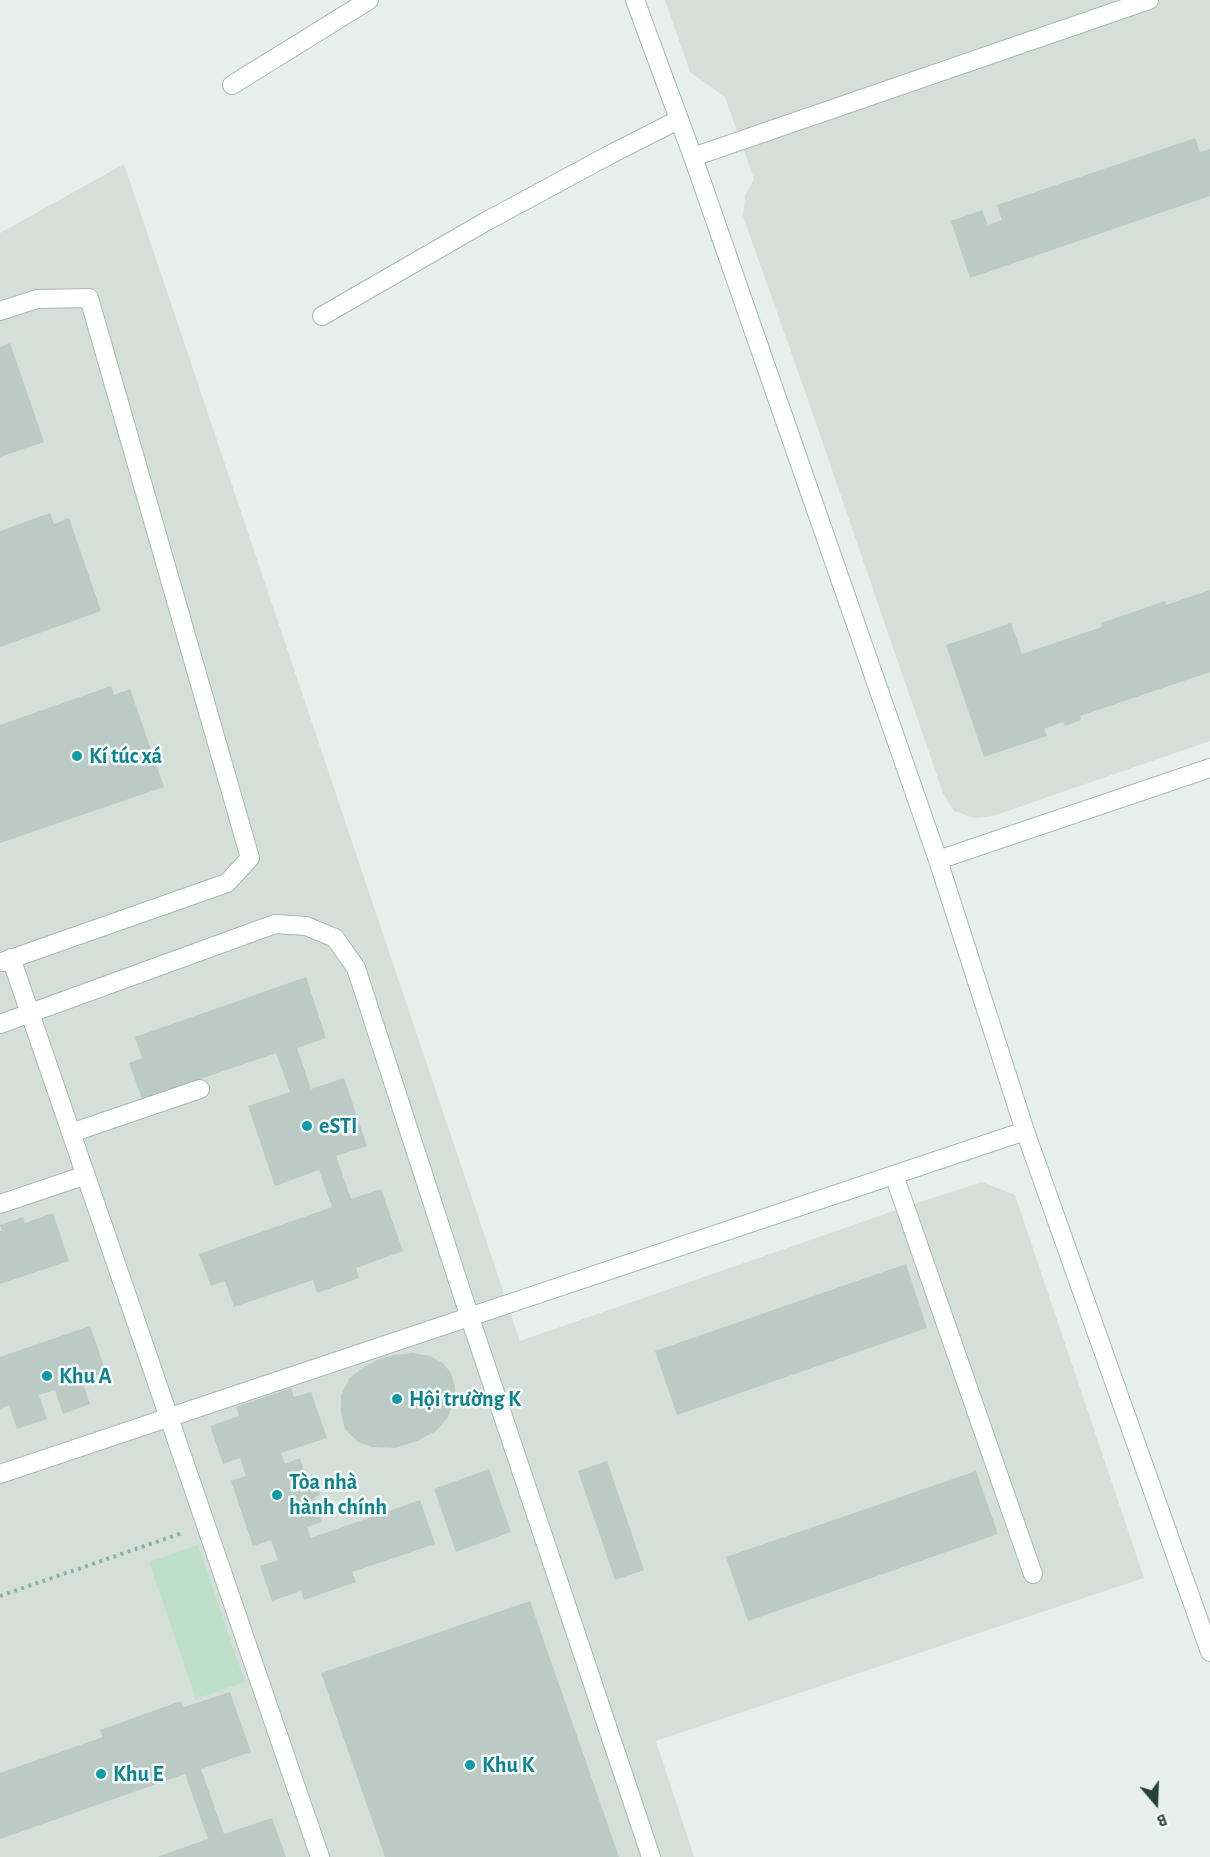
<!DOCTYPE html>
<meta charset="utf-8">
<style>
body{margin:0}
#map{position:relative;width:1210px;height:1857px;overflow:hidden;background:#e6efeb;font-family:"Alegreya Sans",sans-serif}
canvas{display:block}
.north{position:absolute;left:1126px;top:1773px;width:60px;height:60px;-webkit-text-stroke:4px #f7fbf9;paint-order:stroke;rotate:161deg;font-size:16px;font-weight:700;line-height:24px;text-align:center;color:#24423a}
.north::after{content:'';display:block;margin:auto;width:21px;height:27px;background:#24423a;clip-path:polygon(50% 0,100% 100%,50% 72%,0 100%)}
</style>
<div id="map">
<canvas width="1210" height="1857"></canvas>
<div class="north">B</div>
</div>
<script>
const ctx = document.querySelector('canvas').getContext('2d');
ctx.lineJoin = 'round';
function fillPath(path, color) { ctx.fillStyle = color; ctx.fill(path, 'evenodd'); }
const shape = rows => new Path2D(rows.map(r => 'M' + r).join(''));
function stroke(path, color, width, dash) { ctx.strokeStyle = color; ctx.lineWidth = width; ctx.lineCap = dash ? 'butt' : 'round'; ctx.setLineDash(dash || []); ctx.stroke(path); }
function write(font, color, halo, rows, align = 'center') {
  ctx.font = font + ' "Alegreya Sans",sans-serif'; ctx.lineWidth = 5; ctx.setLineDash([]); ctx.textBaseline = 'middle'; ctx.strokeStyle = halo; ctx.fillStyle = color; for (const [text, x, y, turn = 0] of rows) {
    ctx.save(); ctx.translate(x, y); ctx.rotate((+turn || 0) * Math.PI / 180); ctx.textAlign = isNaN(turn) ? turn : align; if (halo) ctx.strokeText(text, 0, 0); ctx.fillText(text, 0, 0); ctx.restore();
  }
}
fillPath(shape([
 [665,0,1210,0,1210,741,993,816,974,818,954,811,943,793,808,400,743,216,745,196,754,179,725,97,690,72],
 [124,164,520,1341,905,1207,982,1182,1015,1195,1144,1578,656,1741,694,1857,0,1857,0,233]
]), '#d4dfda');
fillPath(shape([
 [198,1545,245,1682,196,1699,149,1562]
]), '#bfe0c8');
fillPath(shape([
 [1195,138,1200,152,1210,149,1210,196,970,278,951,221,982,210,988,225,1002,220,997,205],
 [10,343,44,442,0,457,0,347],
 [50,513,54,524,69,518,101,611,0,647,0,531],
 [1210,590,1210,672,1080,716,1081,720,1065,726,1063,722,1044,729,1047,736,984,757,946,645,1011,623,1022,654,1102,627,1101,623,1165,601,1166,605],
 [111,686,114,695,130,689,164,787,0,843,0,725],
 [306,977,326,1038,297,1048,311,1089,344,1078,367,1146,336,1156,351,1199,381,1189,403,1251,356,1268,359,1278,317,1293,313,1280,234,1307,225,1281,211,1286,199,1254,332,1207,319,1170,275,1186,248,1106,290,1092,276,1053,142,1099,129,1063,142,1058,135,1037],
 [53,1213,69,1261,0,1284,0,1231,2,1231,0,1225,23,1217,25,1223],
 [906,1264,927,1328,677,1415,655,1351],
 [90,1326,106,1372,82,1380,90,1404,63,1414,55,1390,39,1395,47,1419,17,1429,9,1405,0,1409,0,1357],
 [413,1353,430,1356,443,1363,451,1373,455,1387,454,1402,448,1417,436,1431,417,1441,395,1448,372,1447,358,1442,345,1429,341,1413,341,1395,349,1379,362,1368,377,1360,394,1355],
 [291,1388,294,1397,311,1392,327,1438,281,1453,285,1464,300,1458,307,1480,313,1480,320,1485,320,1494,314,1498,322,1522,307,1527,311,1538,420,1500,435,1544,352,1572,356,1582,304,1600,301,1591,272,1601,260,1566,278,1560,271,1540,253,1546,231,1481,246,1476,240,1458,223,1464,210,1426,239,1416,236,1407],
 [607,1461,644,1570,615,1580,578,1471],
 [489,1469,511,1532,456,1552,434,1489],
 [976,1471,998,1534,748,1621,726,1557],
 [530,1601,619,1857,385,1857,321,1673],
 [230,1692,251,1752,201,1769,224,1834,272,1818,286,1857,157,1857,208,1839,185,1774,0,1839,0,1773,103,1737,100,1730,181,1701,184,1707]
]), '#bbcac4');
const minor = shape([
 [635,0,693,157,938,860,1025,1131,1210,1652],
 [232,85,369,0],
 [693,157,1149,0],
 [0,311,37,299,89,298,250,858,227,883,2,962],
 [322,316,485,222,611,154,678,120],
 [938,860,1210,768],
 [11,958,320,1857],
 [0,1024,275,924,306,926,335,938,356,968,470,1318,651,1857],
 [71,1133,200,1089],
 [894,1175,1033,1574],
 [0,1204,86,1175],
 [0,1474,1025,1131]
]);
stroke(minor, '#a8b8b2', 20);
stroke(shape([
 [0,1596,182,1533]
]), '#86b3a5', 4, [3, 4.5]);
stroke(minor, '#fff', 18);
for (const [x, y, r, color] of [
 [77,756,6,"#0f9aa8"],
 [307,1126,6,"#0f9aa8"],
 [47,1376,6,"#0f9aa8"],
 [397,1399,6,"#0f9aa8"],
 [277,1495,6,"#0f9aa8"],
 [470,1765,6,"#0f9aa8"],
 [101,1774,6,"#0f9aa8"]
]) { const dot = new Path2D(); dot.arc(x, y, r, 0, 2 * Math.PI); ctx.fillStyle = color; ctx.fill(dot); stroke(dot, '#f7fbf9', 2); }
write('bold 22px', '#0d838f', '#f7fbf9', [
 ["Kí túc xá",89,756],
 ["eSTI",319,1126],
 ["Khu A",59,1376],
 ["Hội trường K",409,1399],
 ["Tòa nhà",289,1482],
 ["hành chính",289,1507],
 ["Khu K",482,1765],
 ["Khu E",113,1774]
], 'left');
</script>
